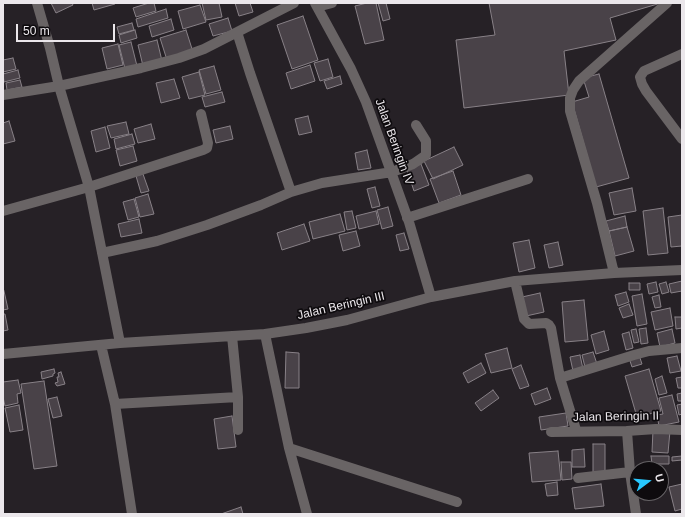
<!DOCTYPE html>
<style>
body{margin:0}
#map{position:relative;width:685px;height:517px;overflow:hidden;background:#262126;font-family:Helvetica,sans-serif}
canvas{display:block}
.frame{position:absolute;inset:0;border:4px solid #ebe7eb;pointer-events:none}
.north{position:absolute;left:629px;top:461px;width:40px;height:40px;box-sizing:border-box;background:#0e0b0e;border:1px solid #666366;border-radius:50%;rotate:74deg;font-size:11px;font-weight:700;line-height:16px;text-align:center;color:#ebe7eb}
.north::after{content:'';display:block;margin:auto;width:14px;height:18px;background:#28c8ff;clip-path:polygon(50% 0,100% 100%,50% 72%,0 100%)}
.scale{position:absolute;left:16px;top:24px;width:99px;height:18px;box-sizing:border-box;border:2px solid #ebe7eb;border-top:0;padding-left:5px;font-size:12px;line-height:14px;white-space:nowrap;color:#ebe7eb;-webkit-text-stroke:3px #0e0b0e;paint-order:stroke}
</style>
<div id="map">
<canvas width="685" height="517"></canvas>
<div class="frame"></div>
<div class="north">U</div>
<div class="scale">50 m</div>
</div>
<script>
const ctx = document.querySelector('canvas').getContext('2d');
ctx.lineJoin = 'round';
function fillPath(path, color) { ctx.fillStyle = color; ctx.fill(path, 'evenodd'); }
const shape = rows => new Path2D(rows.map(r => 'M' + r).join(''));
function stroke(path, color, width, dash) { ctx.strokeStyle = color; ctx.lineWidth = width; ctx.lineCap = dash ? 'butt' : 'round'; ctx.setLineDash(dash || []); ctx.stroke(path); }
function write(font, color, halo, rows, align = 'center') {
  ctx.font = font + ' Helvetica,sans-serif'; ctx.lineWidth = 3.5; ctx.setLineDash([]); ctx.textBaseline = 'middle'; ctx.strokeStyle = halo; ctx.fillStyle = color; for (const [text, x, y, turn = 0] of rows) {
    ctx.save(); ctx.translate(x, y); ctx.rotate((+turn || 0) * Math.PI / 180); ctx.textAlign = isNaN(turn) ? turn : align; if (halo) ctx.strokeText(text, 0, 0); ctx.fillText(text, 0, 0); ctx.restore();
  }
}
const building = shape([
 [51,3,72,3,73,5,56,13,51,3],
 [92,3,114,3,115,4,94,10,92,3],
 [149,3,154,3,156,11,136,17,133,8,149,3],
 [202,3,219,3,222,17,206,20,202,3],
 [235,3,250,3,253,12,239,16,235,3],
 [367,3,376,3,384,40,365,44,355,6,367,3],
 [378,3,386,3,390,19,383,21,378,3],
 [489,3,661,3,610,18,616,40,564,51,569,95,464,108,456,40,495,35,489,3],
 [200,5,206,22,183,29,178,11,200,5],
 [166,9,168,18,138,27,136,19,166,9],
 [303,16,318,60,292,69,277,25,303,16],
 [228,18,232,31,213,36,209,24,228,18],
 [171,19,174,30,152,37,149,26,171,19],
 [132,23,134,30,119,34,117,27,132,23],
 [135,30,137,38,121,43,119,35,135,30],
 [186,30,193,52,167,60,160,38,186,30],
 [157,40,162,61,143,66,138,45,157,40],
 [131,42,137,66,125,69,119,45,131,42],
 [118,44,123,65,107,69,102,48,118,44],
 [13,58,16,69,3,72,3,60,13,58],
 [328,59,333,77,320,81,314,63,328,59],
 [310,65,315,81,291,89,286,73,310,65],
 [214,66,221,90,206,94,199,70,214,66],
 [18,70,20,78,4,82,3,74,18,70],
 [199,72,205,95,189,99,182,77,199,72],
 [599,74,629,178,596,187,572,102,589,97,583,78,599,74],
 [340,76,342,84,327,89,324,81,340,76],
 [174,79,180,98,161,103,156,83,174,79],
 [20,80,22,87,7,90,6,83,20,80],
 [222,92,225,102,205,107,202,97,222,92],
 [308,116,312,132,299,135,295,119,308,116],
 [9,121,15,141,3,144,3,123,9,121],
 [126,122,129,134,111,138,107,126,126,122],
 [151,124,155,139,138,143,134,129,151,124],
 [230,126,233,139,216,143,213,130,230,126],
 [105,127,110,148,96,152,91,131,105,127],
 [132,134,135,144,116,149,114,139,132,134],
 [133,146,137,161,120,166,116,150,133,146],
 [454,147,463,165,433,179,424,161,454,147],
 [367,150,371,168,358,170,355,153,367,150],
 [421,164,429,185,414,191,407,170,421,164],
 [453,171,461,195,439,203,430,179,453,171],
 [143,174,149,191,141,193,136,176,143,174],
 [375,187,380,206,372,208,367,189,375,187],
 [632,188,636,211,614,215,609,193,632,188],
 [148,194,154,214,140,217,135,198,148,194],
 [134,199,139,217,128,220,123,202,134,199],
 [388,207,393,226,382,229,377,210,388,207],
 [663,208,668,253,648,255,643,211,663,208],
 [352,211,356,228,347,230,344,212,352,211],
 [376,211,379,224,359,229,356,216,376,211],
 [340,214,345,231,313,239,309,222,340,214],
 [682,215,682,246,671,247,668,217,682,215],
 [625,216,627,227,609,231,606,221,625,216],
 [139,219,142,233,121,237,118,224,139,219],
 [304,224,310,241,282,250,277,233,304,224],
 [627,227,634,251,615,256,609,231,627,227],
 [356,231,360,246,343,251,339,235,356,231],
 [404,233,409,249,400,251,396,235,404,233],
 [529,240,535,268,519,272,513,243,529,240],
 [558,242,563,265,549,268,544,245,558,242],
 [682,281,682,291,671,293,669,284,682,281],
 [656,282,658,292,649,294,647,284,656,282],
 [666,282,669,292,662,294,659,284,666,282],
 [629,283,640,283,640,290,629,290,629,283],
 [4,291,8,309,3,310,3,292,4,291],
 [626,292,629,302,618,306,615,295,626,292],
 [540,293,544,312,526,316,522,297,540,293],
 [642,294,647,324,637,326,632,296,642,294],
 [659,295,661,307,655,308,652,297,659,295],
 [584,300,588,340,565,342,562,302,584,300],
 [629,304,633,315,623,318,619,308,629,304],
 [670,308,673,326,655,330,651,312,670,308],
 [3,314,5,314,8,330,3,331,3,314],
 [675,317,682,317,682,328,676,329,675,317],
 [646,328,648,343,641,344,639,329,646,328],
 [636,329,639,342,634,343,631,330,636,329],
 [672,329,675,343,660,347,657,333,672,329],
 [604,331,609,350,596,354,591,335,604,331],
 [629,332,633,348,626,350,622,334,629,332],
 [507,348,512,368,491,373,485,354,507,348],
 [286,352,299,353,299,388,285,388,286,352],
 [593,352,597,364,585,367,582,355,593,352],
 [580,355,583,369,573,371,570,357,580,355],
 [639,355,642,364,632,367,629,358,639,355],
 [677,356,681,371,670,373,667,358,677,356],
 [481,363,486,373,468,383,463,373,481,363],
 [521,365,529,386,520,389,512,369,521,365],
 [54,369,55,373,53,374,53,376,42,379,41,372,54,369],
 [649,369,661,411,637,417,625,376,649,369],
 [61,372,65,384,57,386,55,383,58,382,57,377,59,377,58,373,61,372],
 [662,376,667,393,659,395,655,379,662,376],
 [682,377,682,388,678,388,676,378,682,377],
 [18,380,21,393,17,394,18,403,5,406,3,397,3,382,18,380],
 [44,381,57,466,34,469,21,384,44,381],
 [547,388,551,399,535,405,531,394,547,388],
 [493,390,499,398,481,411,475,403,493,390],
 [682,393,682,401,678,401,677,394,682,393],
 [672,395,679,422,659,426,657,415,663,414,659,398,672,395],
 [57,397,62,416,53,418,48,399,57,397],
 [682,404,682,414,679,415,677,405,682,404],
 [19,405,23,430,10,432,5,408,19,405],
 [566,413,568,426,541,430,539,417,566,413],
 [232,416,236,447,218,449,214,419,232,416],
 [653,430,670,431,668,453,652,452,653,430],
 [593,444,605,444,605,473,593,473,593,444],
 [584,449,585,467,572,467,572,450,584,449],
 [558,451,561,480,532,482,529,453,558,451],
 [651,456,669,456,669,464,652,464,651,456],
 [682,456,682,460,672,461,672,457,682,456],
 [561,462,571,462,572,479,562,480,561,462],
 [557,482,558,495,547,496,545,484,557,482],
 [601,484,604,506,575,509,572,488,601,484],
 [682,484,682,509,675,511,669,487,682,484],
 [241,507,243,514,221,514,241,507]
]);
fillPath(building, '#494248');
stroke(building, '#888187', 1);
stroke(shape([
 [37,3,50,48,59,86,89,187,120,343],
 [315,3,351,69,366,102,409,222,431,297],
 [317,7,332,3],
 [682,54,644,71,640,77,642,84,646,91,682,139],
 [3,95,59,86,141,68,179,58,204,49,294,3],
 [291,192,322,183,392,172,413,164,426,155,426,141,416,125],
 [3,211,89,187,203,150,207,148,208,143,201,114],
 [407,218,528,179],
 [102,253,157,241,207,225,261,205,291,192,250,73,237,32],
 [614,273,597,203,570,111,570,98,573,90,579,81,667,3],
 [515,281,524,319,529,324,546,323,549,325,551,328,560,378,576,430],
 [265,334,289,448,307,514],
 [101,345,115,404,132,514],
 [3,354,120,343,265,334,306,328,347,320,431,297,515,281,614,273,682,270],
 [560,378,634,355,649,351,682,348],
 [238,397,238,430],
 [115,404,238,397,232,336],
 [627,431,630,472,636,514],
 [551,432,627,431,656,429,682,430],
 [289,448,457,502],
 [578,478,630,472]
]), '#696465', 10);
write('12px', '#ebe7eb', '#0e0b0e', [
 ["Jalan Beringin IV",394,142,70],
 ["Jalan Beringin III",341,306,-13],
 ["Jalan Beringin II",616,417,-1]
]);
</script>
